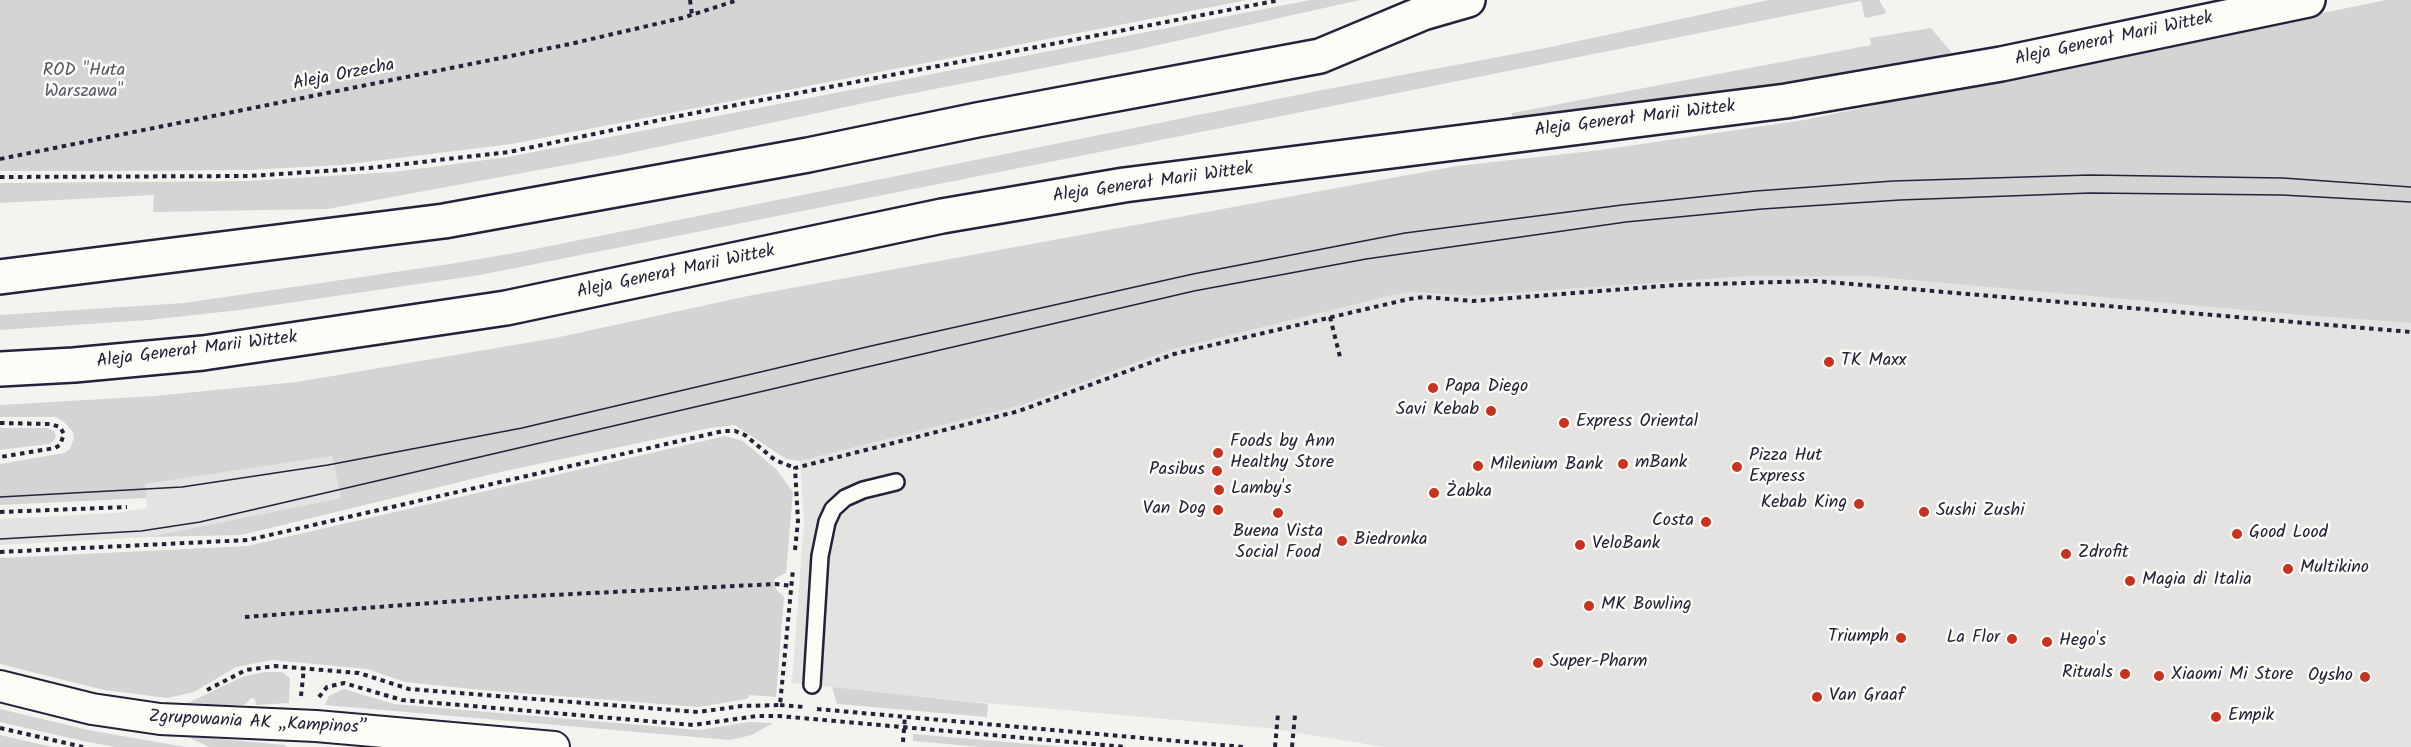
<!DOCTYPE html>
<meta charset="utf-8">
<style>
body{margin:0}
canvas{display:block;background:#f4f3ef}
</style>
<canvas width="2411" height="747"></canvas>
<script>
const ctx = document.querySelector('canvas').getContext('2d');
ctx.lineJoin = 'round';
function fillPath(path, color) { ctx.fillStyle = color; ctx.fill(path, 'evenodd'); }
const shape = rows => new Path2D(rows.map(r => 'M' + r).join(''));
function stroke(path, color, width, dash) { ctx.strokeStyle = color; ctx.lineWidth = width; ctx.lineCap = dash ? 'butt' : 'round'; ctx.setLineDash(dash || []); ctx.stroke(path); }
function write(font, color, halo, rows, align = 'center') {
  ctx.font = font + ' Kalam,sans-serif'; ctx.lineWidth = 5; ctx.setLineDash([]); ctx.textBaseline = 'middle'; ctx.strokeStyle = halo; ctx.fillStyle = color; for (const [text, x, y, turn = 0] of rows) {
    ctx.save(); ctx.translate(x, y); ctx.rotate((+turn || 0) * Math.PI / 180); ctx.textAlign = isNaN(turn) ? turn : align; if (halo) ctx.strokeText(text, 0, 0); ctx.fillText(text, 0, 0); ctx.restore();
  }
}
fillPath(shape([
 [1750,276,1866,276,2300,315,2411,323,2411,747,1385,747,1267,728,974,702,792,683,804,521,800,461,1022,405,1170,350,1393,295,1414,292,1473,296],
 [332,456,341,498,149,537,0,545,0,519,115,513,147,508,145,484]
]), '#e4e3e2');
fillPath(shape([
 [0,0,1247,0,512,144,342,165,248,170,119,171,0,171],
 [1310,0,1360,0,1136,50,888,98,620,155,327,209,153,212,154,195,0,203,0,183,247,181,393,172,508,157],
 [1769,0,1879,0,1886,12,1884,14,1865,18,1861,1,480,275,240,310,148,320,0,330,0,315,184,303,450,264,520,252,1322,90,1546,48],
 [2386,0,2411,0,2411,323,2300,315,1866,276,1750,276,1472,296,1414,292,1393,295,1170,350,1022,405,800,461,786,459,735,425,710,428,505,471,241,535,149,537,341,498,332,456,145,484,147,498,0,505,0,464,64,453,70,449,74,438,73,432,64,422,56,417,0,417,0,405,154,396,297,382,555,338,748,296,1457,166,1601,150,1804,120],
 [1931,28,1952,53,1687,99,1512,117,1512,113,1871,45,1870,38],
 [0,428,48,428,54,431,56,436,54,441,49,444,0,450],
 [725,436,743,441,777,470,793,492,786,573,774,579,776,589,784,597,776,697,750,695,747,699,698,707,482,690,405,682,367,669,272,660,236,667,194,692,168,698,104,690,0,664,0,558,247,546],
 [265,672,282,672,290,678,289,703,256,705,255,699,251,698,245,705,177,705,190,702,242,677],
 [832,687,988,704,987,717,837,704],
 [344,689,394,704,699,730,750,722,773,723,752,735,730,740,325,705,329,696],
 [0,709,93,731,186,747,115,747,83,741,0,722],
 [913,734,1066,747,981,747,913,741],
 [0,735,35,743,53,747,0,747],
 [186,736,286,745,285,747,209,747]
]), '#d5d4d5');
const service = shape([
 [812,685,820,556,827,522,833,509,845,498,863,490,896,482]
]);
const minor = shape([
 [0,686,92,709,160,719,316,726,554,747]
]);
const secondary = shape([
 [0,277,444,221,808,155,977,120,1320,56,1423,13,1468,0],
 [0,369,74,365,203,353,506,308,942,216,1124,185,1786,101,2001,64,2308,0]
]);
stroke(service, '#22223b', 20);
stroke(minor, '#22223b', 34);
stroke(secondary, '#22223b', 38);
stroke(shape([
 [690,0,692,15],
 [0,159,570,44,682,18,738,0],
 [0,177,250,176,369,168,509,152,674,117,1280,0],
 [1330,317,1340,357],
 [0,423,50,424,60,427,64,434,60,445,55,448,0,457],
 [0,512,127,507],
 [795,550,798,521,795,468,1019,411,1174,354,1409,299,1424,297,1473,301,1676,285,1816,281,2411,332],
 [0,552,248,540,723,431,735,431,745,435,775,460,795,468],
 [245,617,511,597,776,584,792,586],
 [207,690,246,670,275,666,359,673,409,689,698,712,742,706,780,705,793,569],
 [301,696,304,668],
 [319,697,327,687,344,683,402,700,693,725,757,716,779,716,1126,747],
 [780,705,804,707],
 [817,709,1244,747],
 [0,728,83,747],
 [903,742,905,716],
 [1275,747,1278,714],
 [1292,747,1295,715]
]), '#22223b', 4, [4.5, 4.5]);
stroke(service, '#fdfcf7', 15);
stroke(minor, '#fdfcf7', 30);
stroke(secondary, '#fdfcf7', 33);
stroke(shape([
 [0,497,182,487,328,465,522,428,871,346,1193,274,1405,233,1622,205,1756,191,1893,181,2090,175,2283,178,2411,187],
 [0,539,141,531,200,522,1194,291,1366,259,1626,222,1762,209,1900,200,2090,193,2282,195,2411,202]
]), '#22223b', 1.5);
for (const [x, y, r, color] of [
 [1829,362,6,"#c8321e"],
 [1433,388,6,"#c8321e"],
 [1491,411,6,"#c8321e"],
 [1564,423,6,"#c8321e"],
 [1218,453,6,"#c8321e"],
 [1623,464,6,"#c8321e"],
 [1478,466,6,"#c8321e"],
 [1737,467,6,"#c8321e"],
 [1217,471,6,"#c8321e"],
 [1219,490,6,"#c8321e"],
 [1434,493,6,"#c8321e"],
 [1859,504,6,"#c8321e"],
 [1218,510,6,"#c8321e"],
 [1924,512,6,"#c8321e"],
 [1278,513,6,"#c8321e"],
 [1706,522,6,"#c8321e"],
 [2237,534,6,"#c8321e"],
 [1342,541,6,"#c8321e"],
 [1580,545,6,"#c8321e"],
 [2066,554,6,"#c8321e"],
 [2288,569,6,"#c8321e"],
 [2130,581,6,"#c8321e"],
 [1589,606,6,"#c8321e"],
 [1901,638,6,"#c8321e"],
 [2012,639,6,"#c8321e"],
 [2047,642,6,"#c8321e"],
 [1538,663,6,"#c8321e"],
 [2125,674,6,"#c8321e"],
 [2159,676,6,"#c8321e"],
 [2365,677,6,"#c8321e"],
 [1817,697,6,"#c8321e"],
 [2216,717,6,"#c8321e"]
]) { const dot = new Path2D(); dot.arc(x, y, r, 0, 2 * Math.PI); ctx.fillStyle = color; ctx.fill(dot); stroke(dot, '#fdfcf7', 2); }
write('18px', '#22223b', '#fdfcf7', [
 ["Aleja Generał Marii Wittek",2114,40,-12],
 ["Aleja Orzecha",344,76,-11],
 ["Aleja Generał Marii Wittek",1635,120,-7],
 ["Aleja Generał Marii Wittek",1153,184,-8],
 ["Aleja Generał Marii Wittek",676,273,-12],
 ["Aleja Generał Marii Wittek",197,351,-7],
 ["Zgrupowania AK „Kampinos”",258,724,3]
]);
write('18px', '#585769', '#fdfcf7', [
 ["ROD \"Huta",84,72],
 ["Warszawa\"",84,93]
]);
write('18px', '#22223b', '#fdfcf7', [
 ["TK Maxx",1841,362],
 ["Papa Diego",1445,388],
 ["Savi Kebab",1479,411,"right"],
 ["Express Oriental",1576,423],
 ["Foods by Ann",1230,443],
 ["Healthy Store",1230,464],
 ["Pizza Hut",1749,457],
 ["Express",1749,478],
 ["mBank",1635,464],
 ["Milenium Bank",1490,466],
 ["Pasibus",1205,471,"right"],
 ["Lamby's",1231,490],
 ["Żabka",1446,493],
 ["Kebab King",1847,504,"right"],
 ["Van Dog",1206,510,"right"],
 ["Sushi Zushi",1936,512],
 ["Costa",1694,522,"right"],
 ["Buena Vista",1278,533,"center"],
 ["Social Food",1278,554,"center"],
 ["Good Lood",2249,534],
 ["Biedronka",1354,541],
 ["VeloBank",1592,545],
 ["Zdrofit",2078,554],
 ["Multikino",2300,569],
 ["Magia di Italia",2142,581],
 ["MK Bowling",1601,606],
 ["Triumph",1889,638,"right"],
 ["La Flor",2000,639,"right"],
 ["Hego's",2059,642],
 ["Super-Pharm",1550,663],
 ["Rituals",2113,674,"right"],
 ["Xiaomi Mi Store",2171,676],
 ["Oysho",2353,677,"right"],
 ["Van Graaf",1829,697],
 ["Empik",2228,717]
], 'left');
</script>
